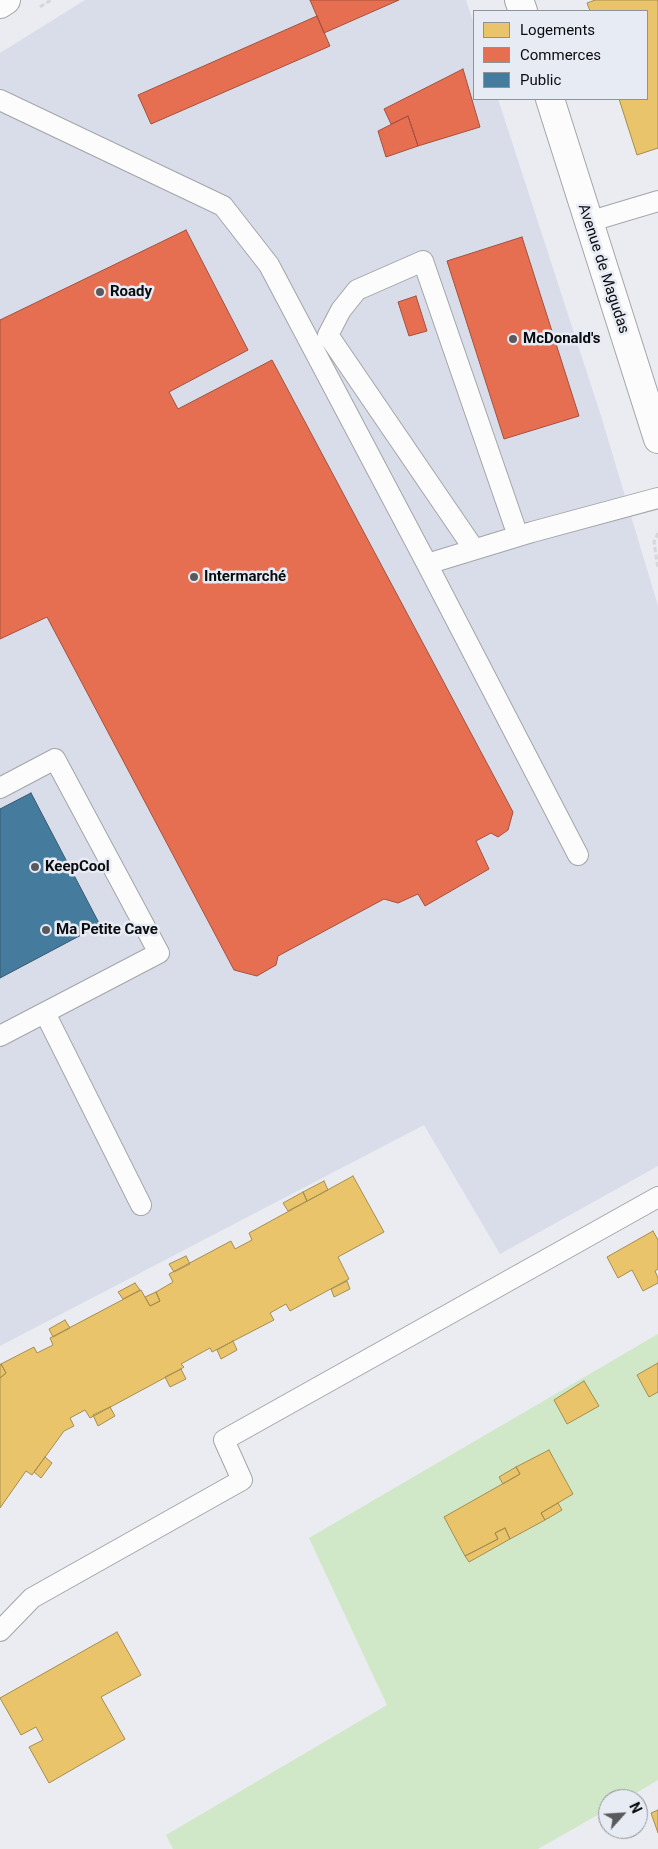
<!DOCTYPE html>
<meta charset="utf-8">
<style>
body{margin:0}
#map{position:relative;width:658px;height:1849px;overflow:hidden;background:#eaecf1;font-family:Roboto,sans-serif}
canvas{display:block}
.legend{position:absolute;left:473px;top:10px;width:175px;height:90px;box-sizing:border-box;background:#e7ebf4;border:1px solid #8f9298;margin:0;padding:6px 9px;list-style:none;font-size:15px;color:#0b0c0f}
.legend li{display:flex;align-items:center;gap:10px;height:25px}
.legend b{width:25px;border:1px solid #8f9298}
.north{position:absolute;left:598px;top:1789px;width:50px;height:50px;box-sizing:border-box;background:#e7ebf4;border:1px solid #8f9298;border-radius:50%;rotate:64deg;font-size:14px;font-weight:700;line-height:20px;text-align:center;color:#0b0c0f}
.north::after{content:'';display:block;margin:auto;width:18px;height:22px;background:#595a5e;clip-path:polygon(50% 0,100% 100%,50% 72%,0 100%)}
</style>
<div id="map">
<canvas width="658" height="1849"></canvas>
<ul class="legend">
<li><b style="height:14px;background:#e9c46a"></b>Logements</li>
<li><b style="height:14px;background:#e76f51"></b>Commerces</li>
<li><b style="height:14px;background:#457b9d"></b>Public</li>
</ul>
<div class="north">N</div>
</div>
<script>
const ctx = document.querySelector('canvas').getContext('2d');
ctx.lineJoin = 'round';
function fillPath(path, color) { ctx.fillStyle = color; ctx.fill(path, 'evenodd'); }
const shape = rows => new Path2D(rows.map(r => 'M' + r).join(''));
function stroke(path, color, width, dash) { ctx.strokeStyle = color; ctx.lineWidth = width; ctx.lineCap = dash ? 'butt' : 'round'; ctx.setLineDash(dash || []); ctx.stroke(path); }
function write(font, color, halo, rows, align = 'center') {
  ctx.font = font + ' Roboto,sans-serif'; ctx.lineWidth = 5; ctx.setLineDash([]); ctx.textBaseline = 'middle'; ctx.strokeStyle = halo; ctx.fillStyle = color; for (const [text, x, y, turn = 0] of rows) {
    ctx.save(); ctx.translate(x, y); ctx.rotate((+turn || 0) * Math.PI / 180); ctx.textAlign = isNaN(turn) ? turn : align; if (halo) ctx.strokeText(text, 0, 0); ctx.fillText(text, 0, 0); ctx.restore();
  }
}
fillPath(shape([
 [85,0,466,0,474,24,474,99,498,99,601,416,658,606,658,1166,500,1254,424,1125,0,1346,0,53]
]), '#d8dde9');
fillPath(shape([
 [658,1334,658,1780,626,1799,608,1799,608,1809,538,1849,173,1849,166,1835,387,1705,309,1538]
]), '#d0e8c7');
const homes = shape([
 [595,0,658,0,658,148,637,155,619,99,647,99,647,11,590,11,587,3,595,0],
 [353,1176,384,1232,338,1257,349,1279,290,1311,286,1304,270,1313,274,1320,212,1352,210,1348,181,1364,184,1367,181,1369,90,1418,85,1410,70,1418,74,1426,64,1431,32,1475,26,1471,0,1508,0,1378,6,1373,1,1364,34,1347,37,1353,53,1345,50,1338,141,1290,150,1306,160,1301,156,1292,173,1282,169,1274,231,1241,235,1249,252,1240,249,1233,353,1176],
 [324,1181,328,1190,307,1201,303,1192,324,1181],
 [303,1192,307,1201,288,1211,283,1203,303,1192],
 [653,1231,658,1240,658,1269,655,1271,658,1278,658,1283,643,1291,632,1270,618,1278,607,1257,653,1231],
 [186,1256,190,1264,174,1272,169,1264,186,1256],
 [347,1281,350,1289,334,1297,331,1289,347,1281],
 [135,1283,140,1290,123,1299,118,1292,135,1283],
 [156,1292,160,1301,150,1306,145,1297,156,1292],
 [65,1320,70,1328,53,1337,49,1329,65,1320],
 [233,1341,237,1350,221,1359,217,1350,233,1341],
 [658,1363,658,1392,649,1397,637,1375,658,1363],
 [1,1364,6,1373,0,1378,0,1365,1,1364],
 [181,1369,186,1379,170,1387,165,1377,181,1369],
 [584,1381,599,1406,567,1424,554,1400,584,1381],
 [110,1407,115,1416,98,1426,93,1415,110,1407],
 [549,1450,573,1494,541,1513,545,1520,510,1539,505,1528,495,1533,498,1539,465,1556,444,1517,520,1474,516,1467,549,1450],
 [45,1457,52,1463,41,1478,34,1472,45,1457],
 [516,1467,520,1474,503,1484,499,1477,516,1467],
 [558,1503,562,1510,545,1520,541,1513,558,1503],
 [505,1528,510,1539,469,1562,465,1556,498,1539,495,1533,505,1528],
 [117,1632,141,1675,101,1697,125,1739,49,1783,29,1747,43,1740,36,1727,21,1735,0,1698,117,1632],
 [658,1810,658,1833,651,1813,658,1810]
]);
fillPath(homes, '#e9c46a');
stroke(homes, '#a68d4f', 1);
const shops = shape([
 [310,0,399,0,324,33,310,0],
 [317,16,330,46,151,124,138,95,317,16],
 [463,69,480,127,418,146,408,116,391,124,384,109,463,69],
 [408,116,418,146,386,157,378,131,408,116],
 [186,230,248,350,169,392,178,409,272,360,513,812,508,830,498,837,491,833,476,841,489,869,425,906,418,894,398,903,384,899,278,956,276,965,257,976,234,970,47,617,0,639,0,320,186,230],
 [522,237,579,416,504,439,447,261,522,237],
 [416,296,427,331,409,336,398,302,416,296]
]);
fillPath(shops, '#e76f51');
stroke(shops, '#a5513d', 1);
const public = shape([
 [31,793,100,925,0,978,0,809,31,793]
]);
fillPath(public, '#457b9d');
stroke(public, '#345a72', 1);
const lane = shape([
 [0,100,223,206,269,265,427,564,578,855],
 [588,222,658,201],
 [474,549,328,335,341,310,357,290,423,261,518,536],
 [427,564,532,532,658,498],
 [0,788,55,759,159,953,0,1036],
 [45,1013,141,1205],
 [0,1631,32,1598,242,1480,224,1440,658,1197]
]);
const secondary = shape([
 [519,0,523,11],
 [0,4,6,0],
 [550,99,658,439]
]);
stroke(lane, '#a4a5a8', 22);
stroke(secondary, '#a4a5a8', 30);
stroke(shape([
 [40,7,51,0],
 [658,533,654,542,658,568]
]), '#d6d7d8', 3, [5, 2.5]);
stroke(lane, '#fcfcfd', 20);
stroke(secondary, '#fcfcfd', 28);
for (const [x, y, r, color] of [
 [100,292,5,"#595a5e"],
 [513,339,5,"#595a5e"],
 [194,577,5,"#595a5e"],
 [35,867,5,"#595a5e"],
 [46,930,5,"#595a5e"]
]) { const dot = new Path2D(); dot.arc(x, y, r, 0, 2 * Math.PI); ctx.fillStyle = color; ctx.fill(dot); stroke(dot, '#e7ebf4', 2); }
write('15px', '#0b0c0f', '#e7ebf4', [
 ["Avenue de Magudas",603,269,72]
]);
write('bold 15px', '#0b0c0f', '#e7ebf4', [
 ["Roady",110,292],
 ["McDonald's",523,339],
 ["Intermarché",204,577],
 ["KeepCool",45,867],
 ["Ma Petite Cave",56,930]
], 'left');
</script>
